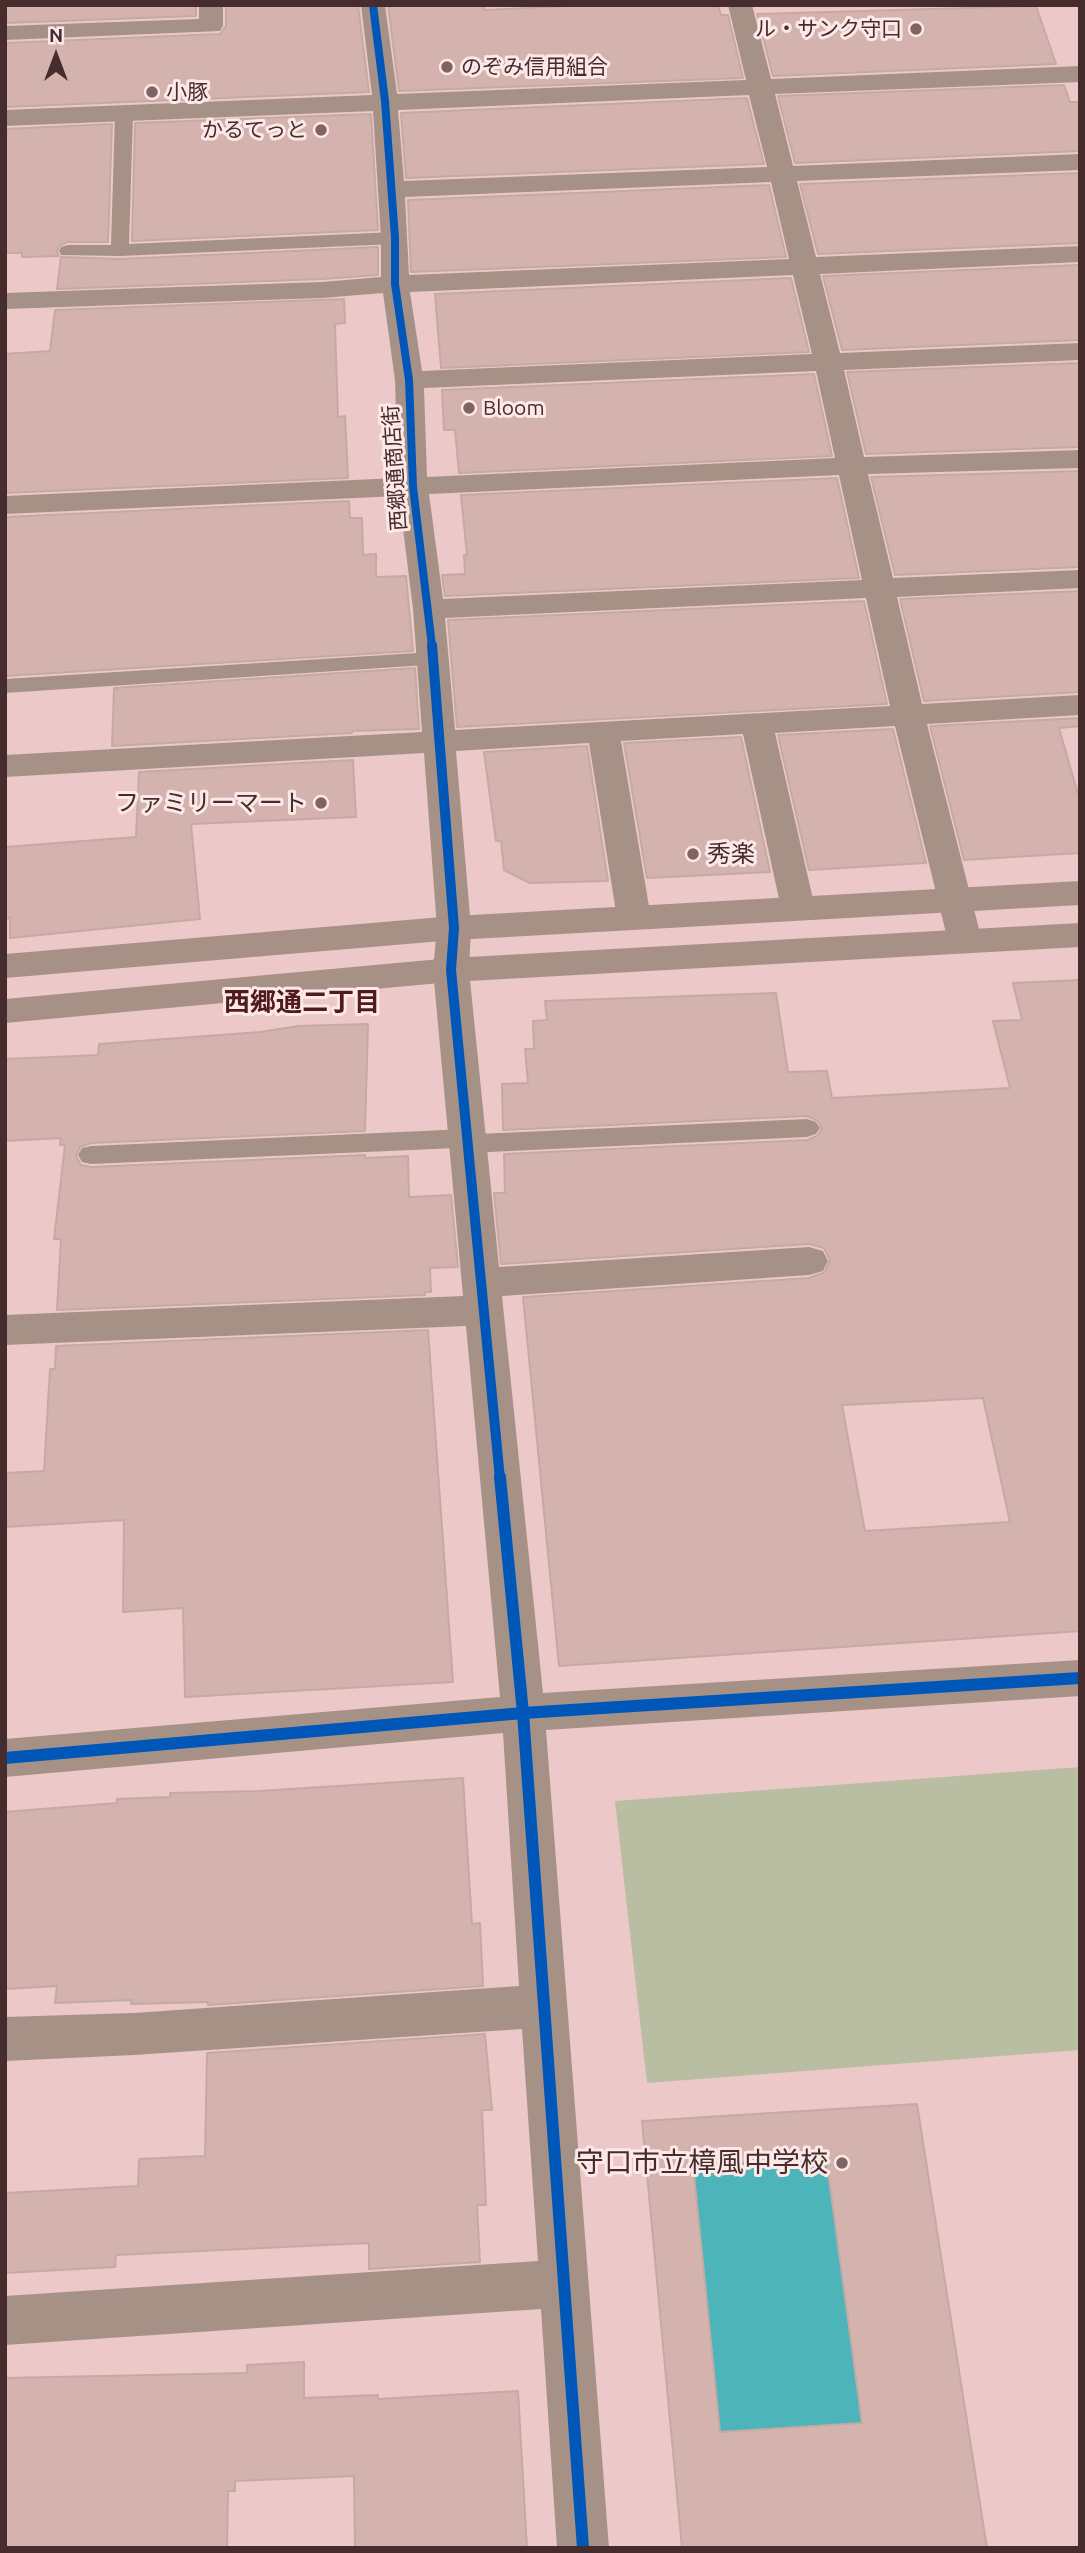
<!DOCTYPE html>
<meta charset="utf-8">
<style>
body{margin:0}
#map{position:relative;width:1085px;height:2553px;overflow:hidden;background:#edc8c8;font-family:Ubuntu,sans-serif}
canvas{display:block}
.frame{position:absolute;inset:0;border:7px solid #462c2c;pointer-events:none}
.north{position:absolute;left:21px;top:21px;width:70px;height:70px;-webkit-text-stroke:5px #fde8e8;paint-order:stroke;rotate:0deg;font-size:19px;font-weight:700;line-height:28px;text-align:center;color:#462c2c}
.north::after{content:'';display:block;margin:auto;width:24px;height:32px;background:#462c2c;clip-path:polygon(50% 0,100% 100%,50% 72%,0 100%)}
</style>
<div id="map">
<canvas width="1085" height="2553"></canvas>
<div class="frame"></div>
<div class="north">N</div>
</div>
<script>
const ctx = document.querySelector('canvas').getContext('2d');
ctx.lineJoin = 'round';
function fillPath(path, color) { ctx.fillStyle = color; ctx.fill(path, 'evenodd'); }
const shape = rows => new Path2D(rows.map(r => 'M' + r).join(''));
function stroke(path, color, width, dash) { ctx.strokeStyle = color; ctx.lineWidth = width; ctx.lineCap = dash ? 'butt' : 'round'; ctx.setLineDash(dash || []); ctx.stroke(path); }
function write(font, color, halo, rows, align = 'center') {
  ctx.font = font + ' Ubuntu,"Noto Sans JP",sans-serif'; ctx.lineWidth = 6; ctx.setLineDash([]); ctx.textBaseline = 'middle'; ctx.strokeStyle = halo; ctx.fillStyle = color; for (const [text, x, y, turn = 0] of rows) {
    ctx.save(); ctx.translate(x, y); ctx.rotate((+turn || 0) * Math.PI / 180); ctx.textAlign = isNaN(turn) ? turn : align; if (halo) ctx.strokeText(text, 0, 0); ctx.fillText(text, 0, 0); ctx.restore();
  }
}
fillPath(shape([
 [1080,1767,1080,2050,647,2083,615,1801]
]), '#b9bea2');
fillPath(shape([
 [826,2156,862,2423,720,2432,693,2164]
]), '#4db5b9');
const building = shape([
 [5,5,196,5,196,16,5,23,5,5],
 [226,5,358,5,369,92,5,107,5,43,220,34,226,26,226,5],
 [388,5,484,5,485,10,586,5,718,5,721,15,728,15,743,78,399,91,388,5],
 [1036,6,1056,64,773,76,757,14,1036,6],
 [1064,85,1070,102,1080,102,1080,151,795,163,778,96,1064,85],
 [747,98,764,164,406,178,401,113,747,98],
 [371,114,378,230,132,241,135,123,371,114],
 [112,124,108,242,67,242,59,246,57,252,59,256,22,257,22,253,5,253,5,129,112,124],
 [1080,173,1080,243,818,254,800,184,1080,173],
 [769,185,786,257,411,272,408,200,769,185],
 [378,247,378,275,322,279,57,289,61,257,120,259,378,247],
 [1080,265,1080,340,842,350,823,276,1080,265],
 [791,278,809,352,441,368,435,294,791,278],
 [344,299,345,323,335,324,338,417,345,416,348,478,5,493,5,354,50,351,55,310,344,299],
 [1080,363,1080,447,866,454,847,372,1080,363],
 [814,374,832,456,459,473,455,430,444,430,442,390,814,374],
 [1080,471,1080,567,895,575,871,477,1080,471],
 [837,478,859,578,445,596,442,575,465,574,464,555,467,555,461,495,837,478],
 [349,501,350,518,362,518,363,555,376,554,376,577,406,576,413,651,5,676,5,517,349,501],
 [1080,591,1080,692,924,701,900,599,1080,591],
 [864,601,887,704,457,727,448,620,864,601],
 [415,668,419,729,352,731,352,733,112,746,114,688,415,668],
 [1080,718,1080,726,1059,728,1080,801,1080,853,964,860,930,726,1080,718],
 [893,729,926,863,809,870,778,735,893,729],
 [741,737,770,872,647,878,624,743,741,737],
 [587,746,608,881,530,883,504,870,501,841,496,841,484,752,587,746],
 [353,760,356,817,191,824,200,919,10,938,10,918,5,918,5,847,136,837,139,772,353,760],
 [1080,980,1080,1631,559,1666,523,1297,809,1278,825,1272,830,1260,824,1248,809,1244,501,1264,494,1193,505,1193,504,1154,807,1140,817,1136,822,1129,818,1121,807,1116,503,1130,502,1084,528,1083,525,1049,534,1049,533,1021,547,1020,545,1001,776,993,788,1072,827,1071,832,1098,1010,1088,993,1021,1022,1020,1013,983,1080,980],
 [983,1398,1010,1522,865,1531,842,1405,983,1398],
 [368,1024,365,1131,91,1143,80,1147,76,1156,81,1165,91,1167,365,1155,365,1158,408,1156,409,1197,451,1195,458,1267,430,1268,431,1292,425,1292,425,1295,57,1310,61,1239,54,1239,65,1145,60,1145,61,1138,5,1141,5,1059,98,1055,99,1044,260,1032,299,1026,368,1024],
 [428,1330,453,1682,185,1697,183,1608,123,1612,124,1520,5,1527,5,1473,44,1471,50,1369,55,1369,56,1346,428,1330],
 [463,1778,472,1924,480,1923,483,1986,208,2005,208,2002,131,2004,132,2000,55,2003,57,1986,5,1989,5,1812,117,1803,117,1799,170,1797,170,1793,259,1791,463,1778],
 [485,2034,492,2110,482,2110,486,2205,477,2205,480,2262,369,2269,369,2243,116,2255,115,2267,5,2273,5,2193,138,2186,139,2159,205,2156,207,2053,485,2034],
 [917,2104,987,2548,682,2548,642,2121,917,2104],
 [826,2156,862,2423,720,2432,693,2164,826,2156],
 [304,2362,304,2398,378,2395,378,2399,518,2391,527,2548,355,2548,354,2476,235,2481,235,2491,228,2491,227,2548,5,2548,5,2378,247,2373,247,2365,304,2362]
]);
fillPath(building, '#d4b3ae');
stroke(building, '#c5a9a5', 2);
fillPath(shape([
 [124,109,133,114,129,244,395,232,404,238,395,244,120,256,61,255,59,251,61,247,68,245,111,245,115,114,124,109],
 [433,652,441,654,444,659,441,664,5,693,5,679,433,652],
 [807,1119,816,1122,820,1128,816,1134,807,1137,468,1153,457,1148,91,1164,82,1162,78,1155,82,1148,91,1146,467,1129,478,1134,807,1119]
]), '#a69186');
fillPath(shape([
 [199,5,223,5,223,26,220,31,5,40,5,26,199,19,199,5],
 [361,5,385,5,397,94,746,80,728,5,752,5,771,79,1080,66,1080,82,775,94,793,166,1080,154,1080,170,797,181,816,257,1080,246,1080,262,820,274,840,353,1080,343,1080,360,844,370,864,457,1080,450,1080,468,868,474,893,578,1080,570,1080,588,897,597,922,704,1080,695,1080,715,927,724,982,941,977,949,965,953,953,949,948,941,895,726,775,733,815,908,810,916,798,920,786,916,781,908,743,734,621,741,651,918,646,926,634,930,622,926,617,918,589,743,456,751,471,928,469,970,499,1267,809,1247,823,1251,828,1261,823,1271,809,1275,502,1296,543,1693,1080,1660,1080,1696,546,1730,609,2548,557,2548,541,2309,5,2345,5,2296,538,2261,522,2029,134,2055,5,2061,5,2017,134,2013,519,1986,503,1733,5,1777,5,1739,500,1697,466,1326,5,1345,5,1315,463,1296,433,970,437,928,424,753,5,777,5,755,422,732,413,609,399,496,5,514,5,496,398,478,395,380,383,293,322,298,5,309,5,293,322,282,381,277,381,238,373,111,5,126,5,110,372,95,361,5],
 [749,95,767,167,404,181,398,110,749,95],
 [771,182,789,259,409,275,405,197,771,182],
 [793,275,812,354,422,371,410,292,793,275],
 [816,371,835,458,427,477,424,388,816,371],
 [839,475,862,580,443,599,429,494,839,475],
 [866,598,890,706,455,730,445,618,866,598]
]), '#a69186');
fillPath(shape([
 [1080,881,1080,905,454,940,5,978,5,954,454,916,1080,881],
 [1080,923,1080,947,451,982,5,1023,5,999,451,958,1080,923]
]), '#a79187');
stroke(shape([
 [373,5,385,101,395,238,395,284,409,380,413,487,432,646]
]), '#0057b8', 8);
stroke(shape([
 [432,645,454,928,451,970,500,1479]
]), '#0057b8', 10);
stroke(shape([
 [500,1477,523,1713,583,2548],
 [5,1758,523,1713,1080,1678]
]), '#0057b8', 12);
for (const [x, y, r, color] of [
 [916,29,7,"#806363"],
 [447,67,7,"#806363"],
 [152,92,7,"#806363"],
 [321,130,7,"#806363"],
 [469,408,7,"#806363"],
 [321,803,7,"#806363"],
 [693,854,7,"#806363"],
 [842,2163,7,"#806363"]
]) { const dot = new Path2D(); dot.arc(x, y, r, 0, 2 * Math.PI); ctx.fillStyle = color; ctx.fill(dot); stroke(dot, '#fde8e8', 2.5); }
write('21px', '#462c2c', '#fde8e8', [
 ["ル・サンク守口",902,29,"right"],
 ["のぞみ信用組合",461,67],
 ["小豚",166,92],
 ["かるてっと",307,130,"right"],
 ["Bloom",483,408]
], 'left');
write('21px', '#462c2c', '#fde8e8', [
 ["西郷通商店街",395,468,-94]
]);
write('24px', '#462c2c', '#fde8e8', [
 ["ファミリーマート",307,803],
 ["秀楽",707,854,"left"]
], 'right');
write('bold 26px', '#4f1b1f', '#fde8e8', [
 ["西郷通二丁目",302,1002]
]);
write('28px', '#462c2c', '#fde8e8', [
 ["守口市立樟風中学校",828,2163]
], 'right');
</script>
